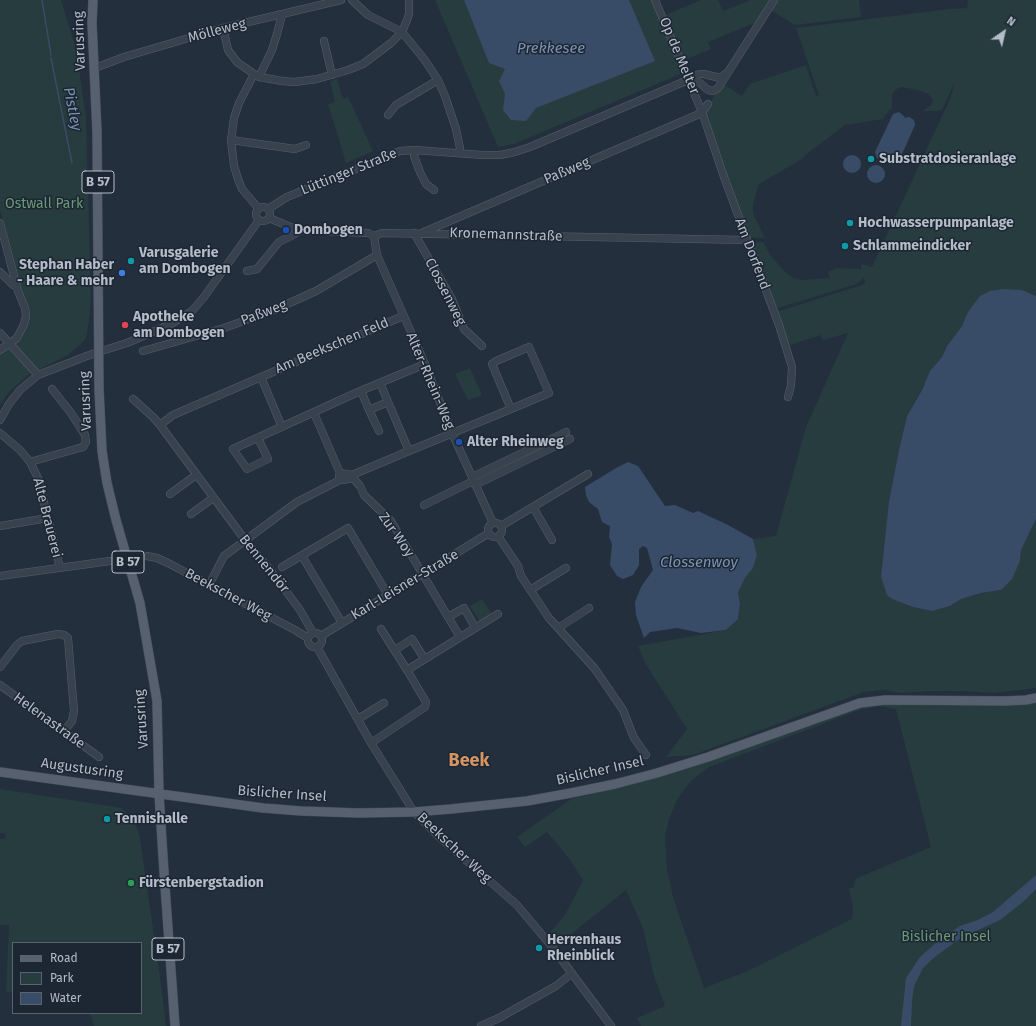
<!DOCTYPE html>
<meta charset="utf-8">
<style>
body{margin:0}
#map{position:relative;width:1036px;height:1026px;overflow:hidden;background:#242f3e;font-family:"Fira Sans",sans-serif}
canvas{display:block}
.legend{position:absolute;left:12px;top:942px;width:130px;height:72px;box-sizing:border-box;background:#1d2633;border:1px solid #59626f;margin:0;padding:5px 7px;list-style:none;font-size:12px;color:#b4bcc9}
.legend li{display:flex;align-items:center;gap:8px;height:20px}
.legend b{width:20px;border:1px solid #59626f}
.north{position:absolute;left:984px;top:12px;width:40px;height:40px;-webkit-text-stroke:3px #1d2633;paint-order:stroke;rotate:34deg;font-size:11px;font-weight:700;line-height:16px;text-align:center;color:#b4bcc9}
.north::after{content:'';display:block;margin:auto;width:14px;height:18px;background:#b4bcc9;clip-path:polygon(50% 0,100% 100%,50% 72%,0 100%)}
</style>
<div id="map">
<canvas width="1036" height="1026"></canvas>
<ul class="legend">
<li><b style="height:5px;background:#56606e"></b>Road</li>
<li><b style="height:11px;background:#263c3f"></b>Park</li>
<li><b style="height:11px;background:#394c67"></b>Water</li>
</ul>
<div class="north">N</div>
</div>
<script>
const ctx = document.querySelector('canvas').getContext('2d');
ctx.lineJoin = 'round';
function fillPath(path, color) { ctx.fillStyle = color; ctx.fill(path, 'evenodd'); }
const shape = rows => new Path2D(rows.map(r => 'M' + r).join(''));
function stroke(path, color, width, dash) { ctx.strokeStyle = color; ctx.lineWidth = width; ctx.lineCap = dash ? 'butt' : 'round'; ctx.setLineDash(dash || []); ctx.stroke(path); }
function write(font, color, halo, rows, align = 'center') {
  ctx.font = font + ' "Fira Sans",sans-serif'; ctx.lineWidth = 3; ctx.setLineDash([]); ctx.textBaseline = 'middle'; ctx.strokeStyle = halo; ctx.fillStyle = color; for (const [text, x, y, turn = 0] of rows) {
    ctx.save(); ctx.translate(x, y); ctx.rotate((+turn || 0) * Math.PI / 180); ctx.textAlign = isNaN(turn) ? turn : align; if (halo) ctx.strokeText(text, 0, 0); ctx.fillText(text, 0, 0); ctx.restore();
  }
}
fillPath(shape([
 [0,0,61,0,76,49,86,117,91,304,87,335,84,341,68,355,28,375,9,392,0,405,0,350,10,344,26,315,13,272,7,234,0,210],
 [435,0,653,0,683,73,514,144,498,147],
 [701,0,718,0,723,11,751,0,771,0,757,22,708,42,711,49,683,61,663,16],
 [775,0,859,0,861,17,795,25,772,11,771,7],
 [968,0,1036,0,1036,296,1022,290,968,312,962,326,947,346,942,357,930,371,922,389,907,416,899,450,889,501,881,577,892,599,913,607,932,611,950,606,961,599,981,593,1001,590,1020,561,1021,550,1036,519,1036,688,994,693,963,691,932,691,901,693,884,690,864,692,693,755,666,757,687,729,645,663,638,646,726,630,738,619,740,604,738,592,745,578,753,568,757,555,753,539,776,536,806,427,848,333,823,340,821,335,787,346,776,312,865,284,864,277,857,284,778,308,774,306,751,246,758,242,763,242,771,256,785,272,794,278,802,280,830,278,828,272,837,268,861,269,861,264,872,267,950,99,955,82,942,110,936,111,923,111,932,104,933,101,931,97,928,94,918,90,901,87,895,90,892,95,892,109,889,110,883,119,845,125,808,153,802,159,759,184,753,204,753,211,754,216,765,238,747,237,705,115,706,110,722,83,742,96,750,84,806,65,816,96,819,95,796,28,950,9,967,8],
 [337,79,343,99,348,97,349,99,373,151,346,163,328,104,335,102,330,81],
 [470,368,482,395,468,400,455,374],
 [482,599,493,616,481,623,470,606],
 [1036,702,1036,1026,641,1026,637,1018,665,1006,654,976,643,928,626,890,565,939,560,935,553,938,549,936,549,934,565,915,583,880,570,860,547,832,525,847,517,837,571,799,617,788,804,727,817,724,856,707,896,703,897,705,1011,706],
 [880,706,896,709,931,847,855,879,854,887,849,889,853,905,852,919,748,971,704,988,673,897,667,870,665,836,669,819,678,798,691,781,709,767,862,709],
 [0,789,122,808,131,818,137,827,140,839,160,977,166,1026,94,1026,90,1013,141,1013,141,943,13,943,13,992,6,992,9,925,0,925,0,839,6,838,5,833,0,833]
]), '#263c3f');
fillPath(shape([
 [464,0,629,0,655,61,536,108,526,121,511,120,503,110,505,94,499,81,505,69,489,63],
 [899,112,904,116,905,118,909,117,914,120,915,125,898,163,893,165,887,163,886,158,881,159,877,158,875,152,893,114],
 '843 164a9 9 0 1 1 18 0a9 9 0 1 1-18 0Z',
 '867 174a9 9 0 1 1 18 0a9 9 0 1 1-18 0Z',
 [1003,289,1022,290,1036,296,1036,519,1021,550,1020,561,1012,579,1001,590,981,593,961,599,950,606,932,611,913,607,892,599,887,595,881,577,889,501,899,450,907,416,922,390,930,371,942,357,947,346,962,326,968,312,980,296,990,291],
 [628,462,638,466,665,506,675,505,693,513,698,511,728,525,753,539,757,555,753,568,745,578,738,592,740,604,738,619,726,630,701,633,677,628,650,632,644,638,636,615,635,602,641,587,653,570,647,548,643,546,639,549,639,565,633,575,623,579,617,576,610,565,612,544,609,537,610,526,602,522,598,509,589,502,586,495,585,487,616,468],
 [1036,875,1036,889,1023,902,1000,920,961,938,936,956,923,968,914,986,912,1001,911,1026,901,1026,906,978,920,957,938,941,960,926,978,920,993,912]
]), '#394c67');
stroke(shape([
 [42,0,51,55],
 [51,58,72,163]
]), '#394c67', 1.5);
const minor = shape([
 [352,0,368,15,402,32,424,59,438,80,445,96,456,129,460,148,459,153],
 [655,0,702,112,724,177,779,325,792,367,791,386,788,397],
 [223,28,228,50,237,62,254,74,259,77,282,81,294,82,317,79,348,70,363,64,391,43,402,32,407,20,409,14,409,0],
 [324,41,332,75],
 [95,68,124,57,223,28,341,0],
 [254,74,239,103,234,118,231,140,234,166,238,179,242,189,259,209],
 [259,77,272,50,277,34,282,15],
 [688,80,694,80,700,83,708,90,713,91,718,88,774,0],
 [388,115,396,105,438,80],
 [231,140,295,149,306,145],
 [415,150,414,156,420,172,426,184,434,190],
 '256 214a7 7 0 1 1 14 0a7 7 0 1 1-14 0Z',
 [268,209,287,197,400,151,415,150,482,155,500,155,515,152,530,147,688,80,699,74,704,74,720,78,725,74],
 [269,218,288,226,300,230,368,233,374,236],
 [0,223,18,291,25,308,26,316,24,324,17,338,0,350],
 [424,232,697,115,702,112,708,104],
 [414,233,452,299,464,329,482,346],
 [374,236,382,233,747,240],
 [374,236,377,255,425,364,452,433,493,523],
 [247,271,257,269,279,242,295,234,300,230],
 [0,272,13,285],
 [0,333,38,375],
 [143,351,224,328,274,310,316,291,377,255],
 [261,377,282,427],
 [380,383,409,451],
 [361,391,369,410,388,402],
 [133,399,153,417,160,425,245,540,272,572,300,610,313,633],
 [369,410,379,431],
 [314,413,340,473],
 [0,420,9,404,20,390,38,375,92,354,127,343,171,324,192,311,204,297,259,220],
 [160,425,173,415,403,316],
 [0,433,20,450,30,462,38,478,60,568],
 [258,438,268,459,247,469,233,449,358,392,425,364],
 [30,462,83,447,86,442,85,435,71,413,52,389],
 [352,475,409,451,511,409,549,393,529,347,496,361,492,364,511,409],
 [472,477,566,432],
 [353,478,360,486,364,495,391,521,460,637],
 [475,485,570,439],
 [170,494,196,475],
 [424,505,473,481],
 [533,507,552,540],
 [191,514,213,498],
 '488 530a7 7 0 1 1 14 0a7 7 0 1 1-14 0Z',
 [0,526,48,518],
 [501,526,588,474],
 [498,536,518,566,521,576,549,618,595,669,623,710,634,738,646,755],
 [147,556,157,558,168,563,295,630,308,638],
 [302,556,342,623],
 [282,567,348,528,388,595],
 [0,576,110,561],
 [209,585,224,556,297,502,340,480,343,480,353,478,352,475,340,473,339,476,340,480],
 [530,590,566,568],
 [448,617,464,608,475,627],
 [558,628,589,608],
 '308 640a7 7 0 1 1 14 0a7 7 0 1 1-14 0Z',
 [321,636,489,533],
 [317,647,371,743,414,812,437,835,517,905,553,948,611,1026],
 [395,650,412,639,424,658],
 [0,667,17,645,22,641,58,634,64,635,68,638,74,711,72,721,64,731],
 [407,670,498,614],
 [0,685,99,757],
 [358,719,384,703],
 [371,743,425,707,426,702,407,670,381,629],
 [481,1026,499,1018,556,986,572,973]
]);
const major = shape([
 [93,0,92,23,97,132,99,389,102,451,107,483,116,520,140,603,157,701,159,794,164,872,175,1026],
 [0,772,263,808,301,811,358,813,414,812,451,809,527,801,571,793,615,784,657,773,708,757,860,703,885,700,1005,701,1026,700,1036,698]
]);
stroke(minor, '#565f6c', 8);
stroke(major, '#414a57', 10);
stroke(minor, '#38414e', 7);
stroke(major, '#56606e', 9);
for (const [x, y, r, color] of [
 [871,159,4,"#0f9aa8"],
 [850,223,4,"#0f9aa8"],
 [286,230,4,"#1a4fb4"],
 [845,246,4,"#0f9aa8"],
 [131,261,4,"#0f9aa8"],
 [122,273,4,"#3f7fe0"],
 [125,325,4,"#e0444e"],
 [459,442,4,"#1a4fb4"],
 [107,819,4,"#0f9aa8"],
 [131,883,4,"#2e9e5b"],
 [539,948,4,"#0f9aa8"]
]) { const dot = new Path2D(); dot.arc(x, y, r, 0, 2 * Math.PI); ctx.fillStyle = color; ctx.fill(dot); stroke(dot, '#1d2633', 1.5); }
for (const [x, y, w] of [
 [98,182,32],
 [128,562,32],
 [168,949,32]
]) { const box = new Path2D(); box.roundRect(x - w / 2, y - 11, w, 22, 3); ctx.fillStyle = '#1d2633'; ctx.fill(box); stroke(box, '#b4bcc9', 1); }
write('bold 13px', '#b4bcc9', null, [
 ["B 57",98,182],
 ["B 57",128,562],
 ["B 57",168,949]
]);
write('14px', '#b4bcc9', '#1d2633', [
 ["Mölleweg",217,31,-15],
 ["Varusring",80,41,-92],
 ["Op de Melter",679,56,67],
 ["Paßweg",567,171,-23],
 ["Lüttinger Straße",349,172,-22],
 ["Kronemannstraße",506,235,2],
 ["Am Dorfend",752,254,69],
 ["Clossenweg",445,292,63],
 ["Paßweg",264,313,-21],
 ["Am Beekschen Feld",332,346,-23],
 ["Alter-Rhein-Weg",430,381,67],
 ["Varusring",86,401,-92],
 ["Alte Brauerei",47,518,76],
 ["Zur Woy",396,535,55],
 ["Bennendör",264,564,51],
 ["Karl-Leisner-Straße",405,585,-31],
 ["Beekscher Weg",228,595,28],
 ["Varusring",142,719,-94],
 ["Helenastraße",49,721,36],
 ["Augustusring",82,769,8],
 ["Bislicher Insel",600,771,-13],
 ["Bislicher Insel",282,794,4],
 ["Beekscher Weg",454,848,43]
]);
write('bold 14px', '#b4bcc9', '#1d2633', [
 ["Substratdosieranlage",879,159],
 ["Hochwasserpumpanlage",858,223],
 ["Dombogen",294,230],
 ["Schlammeindicker",853,246],
 ["Varusgalerie",139,253],
 ["am Dombogen",139,269],
 ["Stephan Haber",114,265,"right"],
 ["- Haare & mehr",114,281,"right"],
 ["Apotheke",133,317],
 ["am Dombogen",133,333],
 ["Alter Rheinweg",467,442],
 ["Tennishalle",115,819],
 ["Fürstenbergstadion",139,883],
 ["Herrenhaus",547,940],
 ["Rheinblick",547,956]
], 'left');
write('14px', '#6b9a76', '#1d2633', [
 ["Ostwall Park",44,204],
 ["Bislicher Insel",946,937]
]);
write('italic 15px', '#7c92b1', '#1d2633', [
 ["Prekkesee",551,49],
 ["Pistley",72,109,79],
 ["Clossenwoy",699,563]
]);
write('bold 18px', '#d59563', '#1d2633', [
 ["Beek",469,761]
]);
</script>
